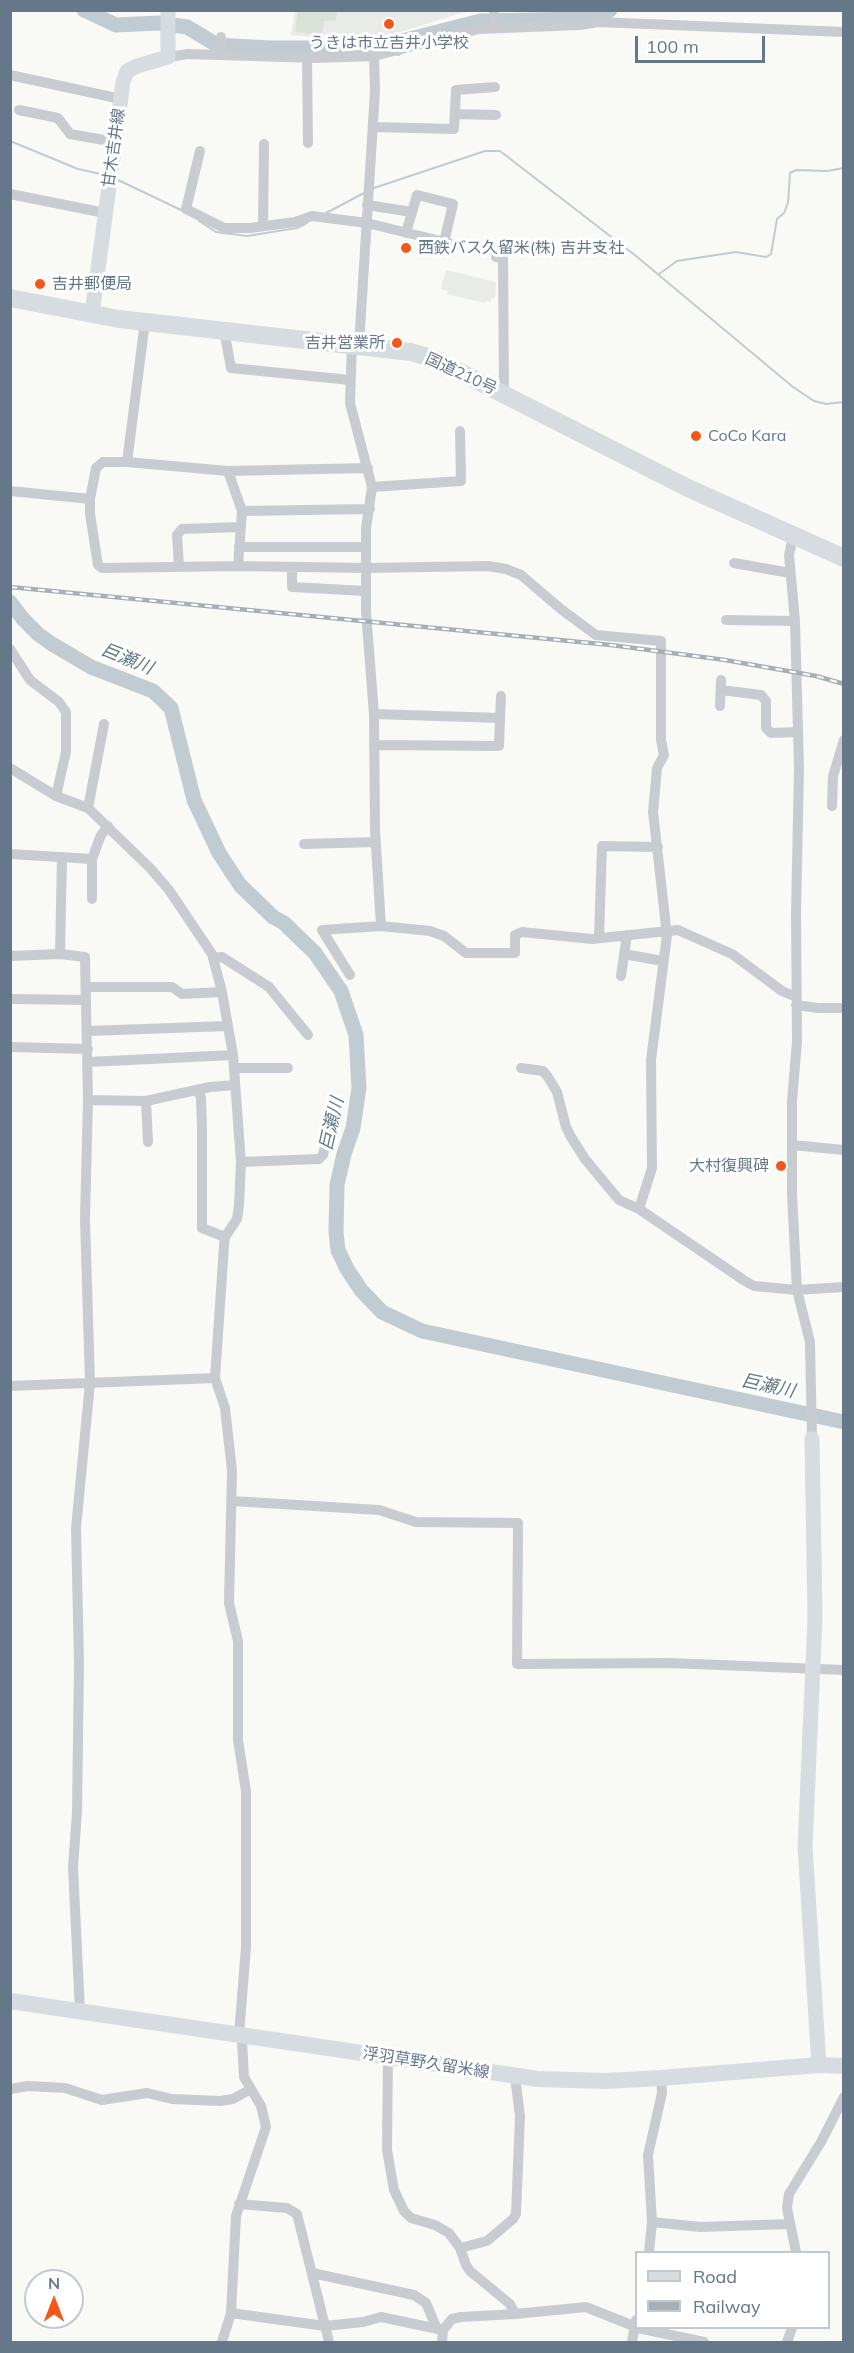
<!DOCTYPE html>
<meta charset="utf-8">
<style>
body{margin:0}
#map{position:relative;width:854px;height:2353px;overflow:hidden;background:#f9f9f6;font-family:Mulish,sans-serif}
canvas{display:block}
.frame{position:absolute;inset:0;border:12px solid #64788a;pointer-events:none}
.legend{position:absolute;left:635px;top:2251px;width:195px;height:78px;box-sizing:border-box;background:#fff;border:2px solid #c1c9d0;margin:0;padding:8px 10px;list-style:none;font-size:18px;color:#64788a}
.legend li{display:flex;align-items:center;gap:12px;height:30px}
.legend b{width:30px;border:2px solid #c1c9d0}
.north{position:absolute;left:24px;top:2269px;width:60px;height:60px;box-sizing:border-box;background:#fff;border:2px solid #c1c9d0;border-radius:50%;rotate:0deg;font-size:16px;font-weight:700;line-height:24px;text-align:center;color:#64788a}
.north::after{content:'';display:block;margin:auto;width:21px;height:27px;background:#f65719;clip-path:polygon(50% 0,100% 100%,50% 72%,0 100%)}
.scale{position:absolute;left:635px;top:36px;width:130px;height:27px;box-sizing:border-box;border:3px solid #64788a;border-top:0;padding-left:8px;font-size:18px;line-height:21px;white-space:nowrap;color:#64788a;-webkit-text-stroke:4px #fff;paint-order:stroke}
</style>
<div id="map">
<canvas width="854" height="2353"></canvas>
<div class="frame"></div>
<ul class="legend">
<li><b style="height:8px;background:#d6dce0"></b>Road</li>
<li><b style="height:8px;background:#a7aeb4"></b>Railway</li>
</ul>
<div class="north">N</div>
<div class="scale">100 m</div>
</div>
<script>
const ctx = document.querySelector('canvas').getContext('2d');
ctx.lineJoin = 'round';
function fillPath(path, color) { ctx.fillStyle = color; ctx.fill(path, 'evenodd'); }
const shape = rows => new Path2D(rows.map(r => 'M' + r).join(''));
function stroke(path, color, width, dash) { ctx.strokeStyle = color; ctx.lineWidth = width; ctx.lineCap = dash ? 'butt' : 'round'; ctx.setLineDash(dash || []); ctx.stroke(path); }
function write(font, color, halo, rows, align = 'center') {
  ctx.font = font + ' Mulish,"Noto Sans JP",sans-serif'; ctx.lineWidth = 6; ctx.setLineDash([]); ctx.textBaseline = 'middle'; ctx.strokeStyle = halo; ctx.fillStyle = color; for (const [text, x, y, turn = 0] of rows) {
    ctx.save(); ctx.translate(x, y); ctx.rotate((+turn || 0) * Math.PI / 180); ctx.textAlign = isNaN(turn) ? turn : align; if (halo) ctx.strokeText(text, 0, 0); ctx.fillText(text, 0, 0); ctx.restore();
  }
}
fillPath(shape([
 [295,11,485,11,468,11,381,38,353,40,291,35],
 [446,270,496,282,495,298,492,298,491,302,485,301,485,303,447,294,448,291,441,289]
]), '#e9ebe9');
fillPath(shape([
 [298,11,298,10,337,11,336,20,324,21,322,35,295,32]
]), '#dae1d6');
stroke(shape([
 [10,141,78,169,105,175],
 [116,179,181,210],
 [374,188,485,151,500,151,636,256,793,387,814,401,826,404,844,402],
 [326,213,366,192],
 [199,221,216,232,247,236,297,228,307,223],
 [659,274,677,261,703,257,736,252,766,257,771,254,777,219,784,213,788,203,790,173,796,170,827,171,844,168]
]), '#c1ccd2', 2);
stroke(shape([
 [84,10,116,25,159,23,187,27,217,45,270,48,374,48,481,21,579,19,610,10],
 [10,602,23,619,38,634,52,644,91,667,153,691,171,708,194,800,219,853,240,885,273,917,284,923,315,953,341,991,356,1035,359,1088,353,1128,344,1154,337,1185,336,1232,338,1250,347,1269,361,1290,382,1312,422,1331,844,1422]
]), '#c1ccd2', 15);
stroke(shape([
 [494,12,495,27],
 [396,37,398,51],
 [220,54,221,37],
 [168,57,188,54,316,58,374,56,479,29,580,25,598,22,844,32],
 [307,58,308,143],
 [316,58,316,41],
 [10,75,121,99],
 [19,110,58,118,70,134,115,142],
 [455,114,496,115],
 [373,127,454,129,456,90,495,87],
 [200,151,186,209,224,228,250,228,295,222,312,216,367,223,449,243],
 [10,194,105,213],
 [367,205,412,212],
 [263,226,264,144],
 [406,233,417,195,453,204,444,242],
 [496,257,503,259,504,395],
 [224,330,231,368,350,380],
 [352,344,350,403,372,487,366,529,366,612,374,714,375,830,381,926,430,931,444,936,466,953,515,953,515,935,522,932,592,939,678,930,732,954,782,991,796,997],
 [359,345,375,91,374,56],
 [127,462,145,322],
 [368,468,228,471,127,462,103,462,96,468,90,499,90,514,98,565,102,568,238,566,366,568,488,566,506,569,521,575,562,610,596,635,661,641,661,740,664,755,657,768,653,812,667,935,651,1060,652,1168,639,1209],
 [228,471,242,511],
 [372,487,461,481,460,431],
 [10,491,90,499],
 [793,537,789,555,795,621,799,768,796,913,797,1042,792,1101,792,1195,797,1290,810,1342,812,1439],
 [239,547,366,547],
 [734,563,790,573],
 [238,566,242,511,370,509],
 [179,567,177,535,182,529,241,527],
 [292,567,292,587,366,591],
 [726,620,795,621],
 [10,649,30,680,59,702,66,712,66,752,56,796],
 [721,690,761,695,766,701,766,728,771,733,798,732],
 [720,706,721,680],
 [374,714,500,718,501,696],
 [374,745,499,746,500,718],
 [10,768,56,796,88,808,150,868,169,890,212,954,222,992,233,1055,241,1162,239,1205,237,1219,225,1237,224,1246,215,1378,225,1408,232,1471,229,1603,238,1641,238,1740,246,1791,246,1947,239,2035,242,2041,244,2077,261,2106,266,2127,236,2216,231,2313,325,2326,363,2322,381,2317,443,2330,452,2319,461,2317,515,2314],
 [832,806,833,776,844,740],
 [88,808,104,724],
 [304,844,376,842],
 [10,854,92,859],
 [92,899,92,859,101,835,108,826],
 [599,938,602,846,658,847],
 [60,954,62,858],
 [624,954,663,961],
 [10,956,60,954,85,957,88,1100,85,1219,90,1383,76,1528,79,1663,77,1812,73,1867,80,2012],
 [214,958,222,957,269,987,308,1035],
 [350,975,322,930,381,926],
 [621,976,627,935],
 [86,987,172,987,182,994,222,992],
 [10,999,86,1000],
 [796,1005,818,1008,844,1008],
 [87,1031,228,1026],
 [10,1047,88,1049],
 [88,1062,233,1055],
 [234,1068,288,1068],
 [521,1068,543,1071,548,1077,557,1092,566,1127,571,1137,585,1159,619,1200,639,1209,745,1281,754,1286,797,1290,844,1287],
 [198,1090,201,1098,202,1129,202,1228,225,1237],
 [88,1100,146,1101,210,1087,235,1085],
 [146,1101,148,1142],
 [792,1145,844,1150],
 [241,1162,319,1159,323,1155,329,1130],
 [10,1386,215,1378],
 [232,1501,379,1510,416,1522,518,1523,517,1664,670,1663,844,1670],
 [388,2057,387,2150,394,2190,404,2211,411,2218,435,2225,449,2233,460,2248,466,2265,470,2271,510,2304,515,2314,586,2307,636,2327],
 [10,2089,28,2086,65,2088,102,2100,147,2093,172,2099,220,2101,233,2099,251,2089],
 [239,2204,287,2208,297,2214,329,2342],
 [652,2222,700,2227,790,2224],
 [460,2248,487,2241,513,2219,516,2214,520,2116,515,2077],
 [649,2252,652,2222,648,2155,662,2093,661,2078],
 [796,2252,787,2208,789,2194,821,2142,844,2097],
 [312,2273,414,2295,426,2303,437,2329],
 [638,2328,704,2342],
 [222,2342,231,2313],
 [442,2342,443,2330],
 [632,2342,636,2320],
 [787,2342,792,2328]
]), '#c8ccd0', 10);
stroke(shape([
 [92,314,123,82,127,71,137,66,168,57,168,10],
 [812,1439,815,1618,805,1847,819,2065]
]), '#d6dce0', 15);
stroke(shape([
 [10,2001,538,2079,606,2081,661,2078,819,2065,844,2066]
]), '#d6dce0', 16);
stroke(shape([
 [10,298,119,319,411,352,434,359,690,489,844,558]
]), '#d6dce0', 18);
const rail = shape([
 [10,587,611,645,725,660,816,676,844,684]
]);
stroke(rail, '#a7aeb4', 4.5);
stroke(rail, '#fff', 2, [7]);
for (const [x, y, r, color] of [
 [389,24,6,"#f65719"],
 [406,248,6,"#f65719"],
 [40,284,6,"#f65719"],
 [397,343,6,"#f65719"],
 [696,436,6,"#f65719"],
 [781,1166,6,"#f65719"]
]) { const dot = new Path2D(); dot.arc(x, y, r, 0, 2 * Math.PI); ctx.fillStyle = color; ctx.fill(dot); stroke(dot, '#fff', 2); }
write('16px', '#64788a', '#fff', [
 ["うきは市立吉井小学校",389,43,"center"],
 ["西鉄バス久留米(株) 吉井支社",418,248],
 ["吉井郵便局",52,284],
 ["吉井営業所",385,343,"right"],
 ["CoCo Kara",708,436],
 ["大村復興碑",769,1166,"right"]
], 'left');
write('16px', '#64788a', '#fff', [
 ["甘木吉井線",114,148,-82],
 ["国道210号",461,374,25],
 ["浮羽草野久留米線",426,2063,9]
]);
write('italic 18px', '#607a85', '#fff', [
 ["巨瀬川",127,659,22],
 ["巨瀬川",332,1124,-77],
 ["巨瀬川",768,1386,12]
]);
</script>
